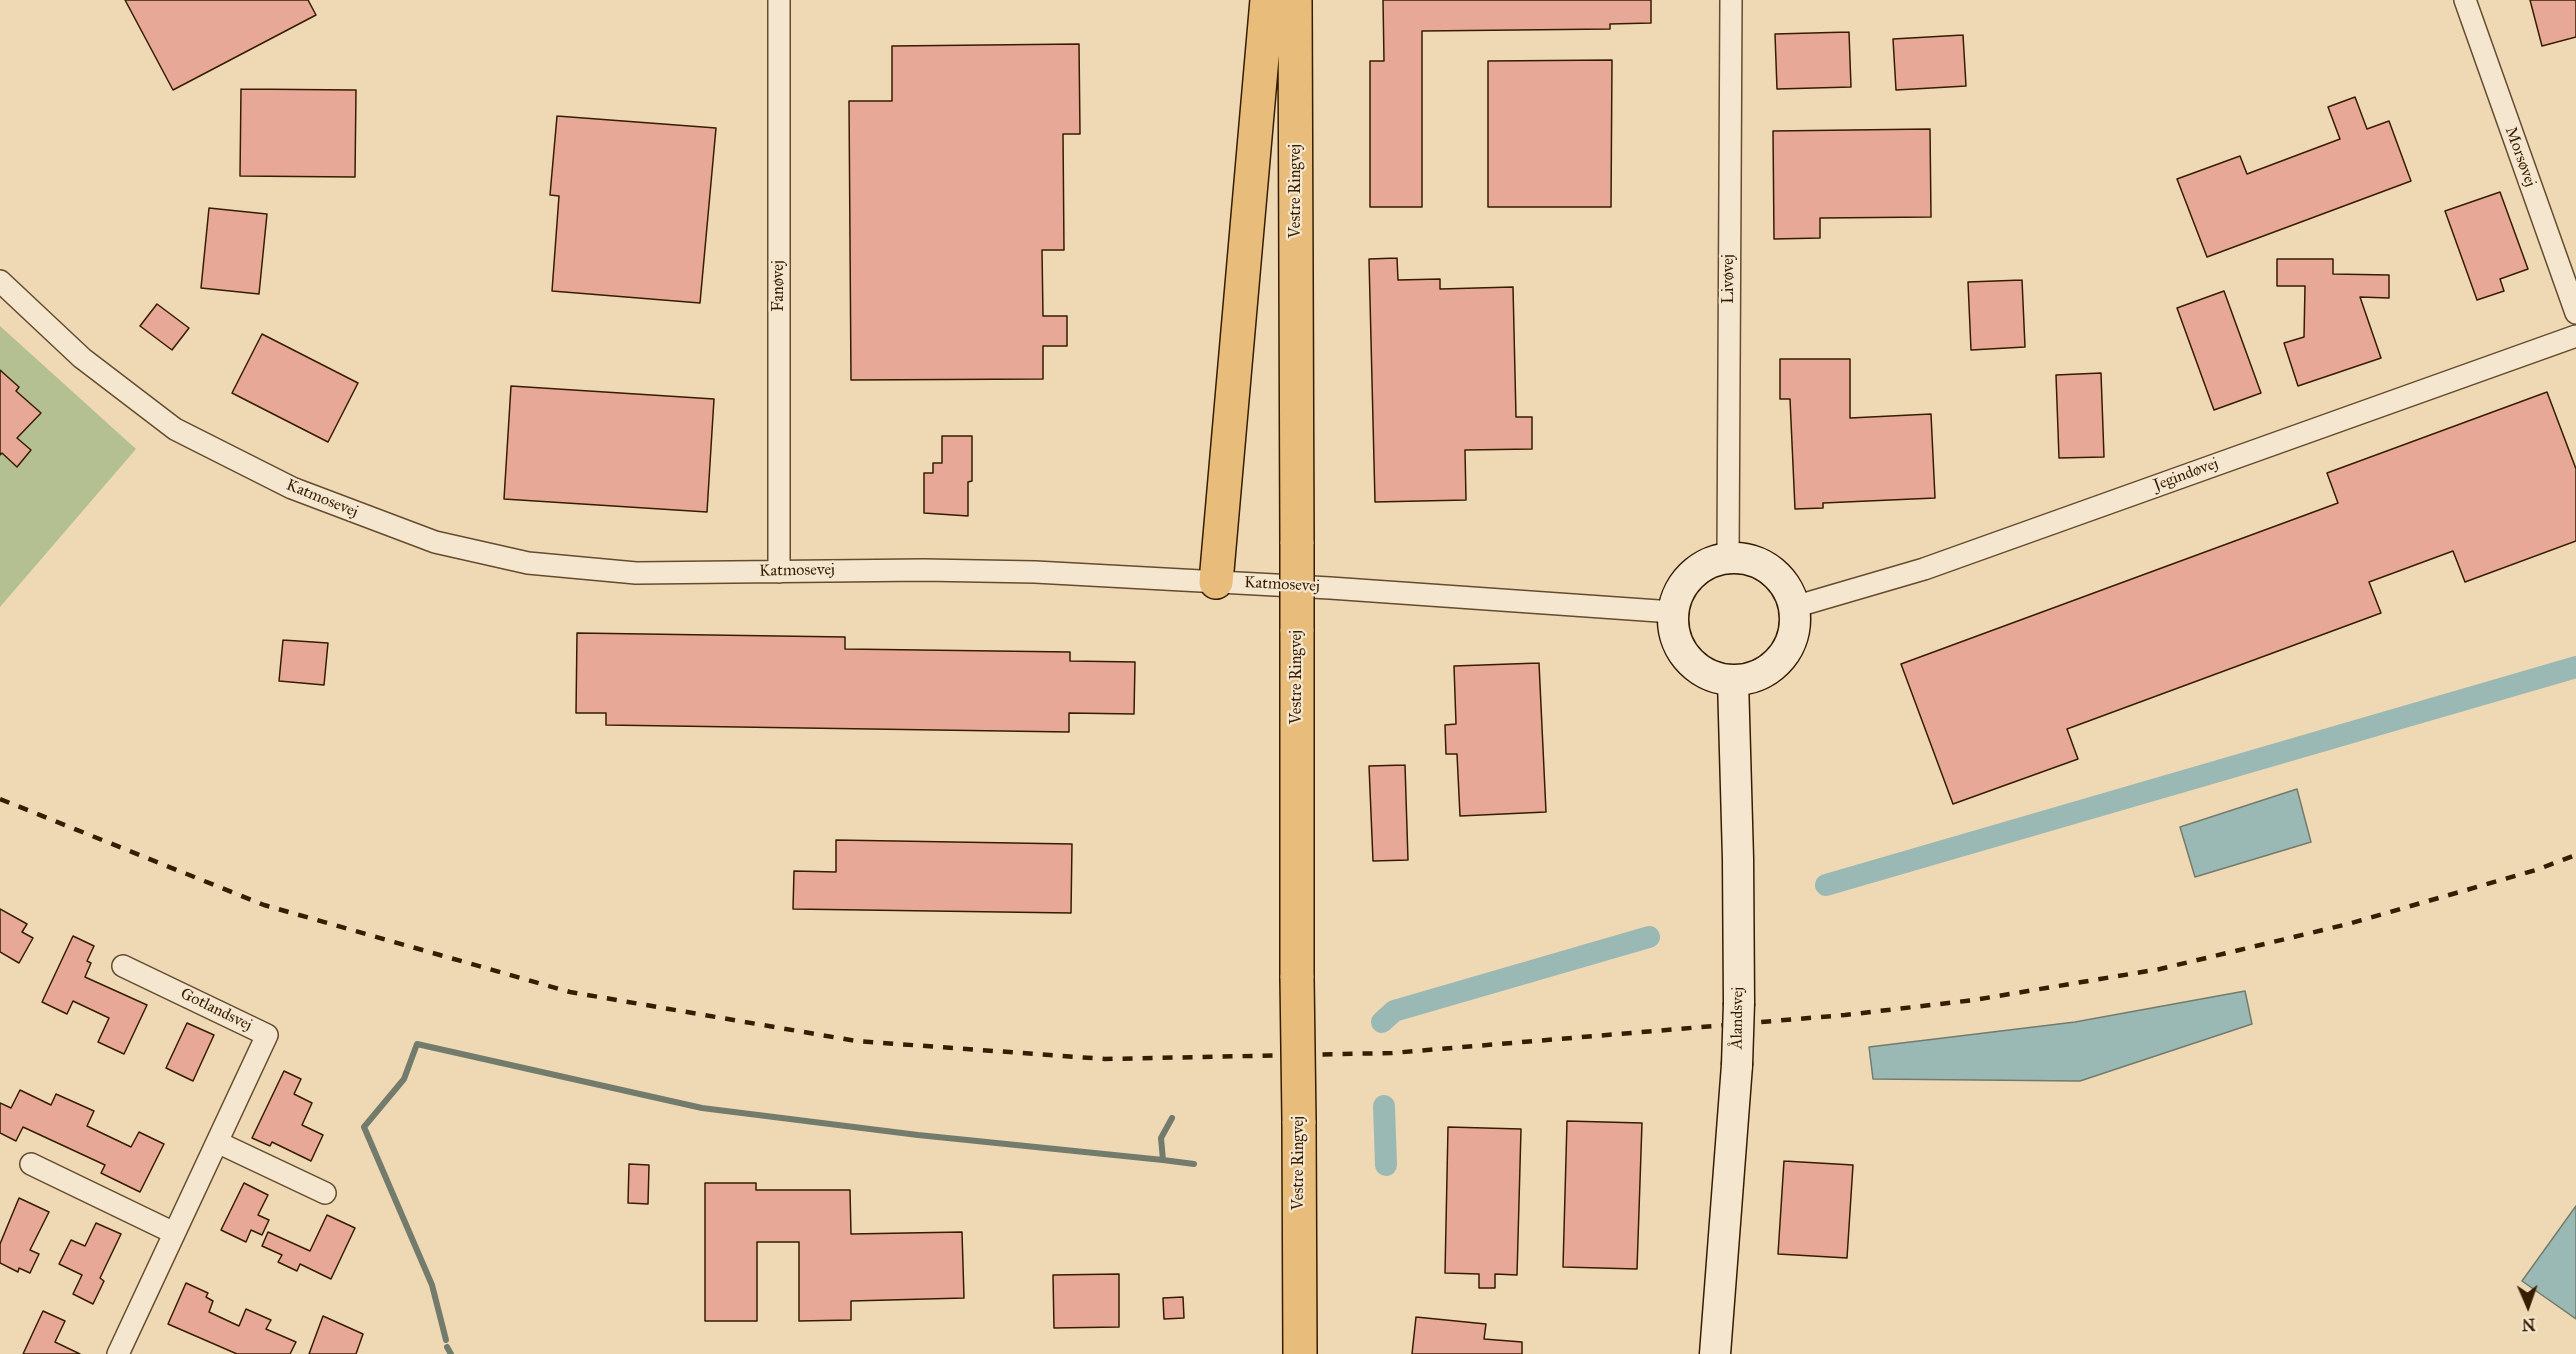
<!DOCTYPE html>
<meta charset="utf-8">
<style>
body{margin:0}
#map{position:relative;width:2576px;height:1354px;overflow:hidden;background:#efd9b5;font-family:"IM FELL Great Primer",serif}
canvas{display:block}
.north{position:absolute;left:2498px;top:1276px;width:60px;height:60px;-webkit-text-stroke:4px #f5e6cf;paint-order:stroke;rotate:178deg;font-size:16px;font-weight:700;line-height:24px;text-align:center;color:#361d00}
.north::after{content:'';display:block;margin:auto;width:21px;height:27px;background:#361d00;clip-path:polygon(50% 0,100% 100%,50% 72%,0 100%)}
</style>
<div id="map">
<canvas width="2576" height="1354"></canvas>
<div class="north">N</div>
</div>
<script>
const ctx = document.querySelector('canvas').getContext('2d');
ctx.lineJoin = 'round';
function fillPath(path, color) { ctx.fillStyle = color; ctx.fill(path, 'evenodd'); }
const shape = rows => new Path2D(rows.map(r => 'M' + r).join(''));
function stroke(path, color, width, dash) { ctx.strokeStyle = color; ctx.lineWidth = width; ctx.lineCap = dash ? 'butt' : 'round'; ctx.setLineDash(dash || []); ctx.stroke(path); }
function write(font, color, halo, rows, align = 'center') {
  ctx.font = font + ' "IM FELL Great Primer",serif'; ctx.lineWidth = 4.5; ctx.setLineDash([]); ctx.textBaseline = 'middle'; ctx.strokeStyle = halo; ctx.fillStyle = color; for (const [text, x, y, turn = 0] of rows) {
    ctx.save(); ctx.translate(x, y); ctx.rotate((+turn || 0) * Math.PI / 180); ctx.textAlign = isNaN(turn) ? turn : align; if (halo) ctx.strokeText(text, 0, 0); ctx.fillText(text, 0, 0); ctx.restore();
  }
}
fillPath(shape([
 [0,326,136,449,0,607]
]), '#b4c092');
const water = shape([
 [2297,789,2311,842,2195,877,2180,827,2297,789],
 [2245,991,2252,1024,2080,1081,1873,1079,1869,1047,2075,1022,2245,991],
 [2576,1206,2576,1319,2522,1281,2576,1206]
]);
fillPath(water, '#9bb9b4');
stroke(water, '#737b6c', 1.5);
stroke(shape([
 [1172,1118,1161,1138,1163,1160,1194,1164],
 [446,1340,432,1285,364,1127,404,1079,417,1044,702,1108,918,1135,1163,1160],
 [447,1347,451,1354]
]), '#737b6c', 6);
stroke(shape([
 [1826,885,2576,667],
 [1382,1022,1394,1011,1649,937],
 [1384,1106,1386,1165]
]), '#9bb9b4', 22);
const building = shape([
 [125,0,308,0,316,15,173,90,125,0],
 [1383,0,1651,0,1651,23,1610,24,1610,29,1422,31,1422,207,1370,207,1370,61,1384,61,1383,0],
 [2530,0,2576,0,2576,37,2542,46,2530,0],
 [1849,32,1851,87,1777,89,1775,34,1849,32],
 [1963,35,1966,86,1896,90,1893,39,1963,35],
 [1079,44,1080,134,1063,134,1064,250,1042,250,1043,316,1067,316,1067,346,1043,346,1043,379,851,380,849,101,892,101,892,46,1079,44],
 [1612,60,1611,207,1488,207,1488,61,1612,60],
 [241,89,356,90,355,177,240,176,241,89],
 [2355,97,2367,129,2389,121,2411,181,2207,257,2177,179,2240,156,2247,174,2340,139,2328,107,2355,97],
 [557,116,716,128,700,303,552,291,559,196,550,195,557,116],
 [1930,129,1931,217,1820,218,1820,238,1774,239,1773,131,1930,129],
 [2500,192,2528,269,2500,279,2504,291,2477,300,2445,211,2500,192],
 [209,208,267,214,259,294,201,288,209,208],
 [1397,258,1398,280,1440,279,1440,289,1513,287,1516,417,1532,417,1532,449,1465,450,1466,500,1375,502,1369,259,1397,258],
 [2277,259,2333,259,2333,274,2389,275,2389,298,2360,297,2381,358,2298,386,2284,343,2304,337,2305,286,2277,286,2277,259],
 [2022,280,2025,347,1971,350,1968,282,2022,280],
 [2224,291,2261,393,2214,410,2177,308,2224,291],
 [157,304,189,328,172,350,140,326,157,304],
 [262,334,358,383,328,442,232,393,262,334],
 [1780,359,1850,359,1850,418,1931,414,1935,498,1823,503,1823,508,1795,509,1790,399,1780,399,1780,359],
 [0,370,19,387,16,391,41,413,17,438,31,450,17,467,2,453,0,455,0,370],
 [2101,373,2104,457,2059,458,2056,375,2101,373],
 [511,386,714,399,707,512,504,499,511,386],
 [2547,392,2576,469,2576,541,2465,582,2453,551,2369,582,2381,613,2067,729,2078,759,1953,804,1901,664,2338,503,2327,473,2547,392],
 [942,436,972,436,972,481,968,482,968,516,924,513,924,473,933,473,933,463,942,463,942,436],
 [577,633,845,637,845,649,1070,652,1070,661,1135,662,1134,714,1069,713,1069,732,606,725,606,713,576,713,577,633],
 [283,640,328,643,324,685,279,681,283,640],
 [1539,663,1546,812,1460,816,1457,754,1446,754,1445,725,1456,724,1454,666,1539,663],
 [1405,765,1408,860,1373,861,1369,766,1405,765],
 [836,840,1072,844,1071,913,793,909,794,871,836,872,836,840],
 [0,909,27,924,22,932,33,938,19,963,0,952,0,909],
 [73,936,94,946,87,961,91,963,85,977,147,1005,124,1054,98,1042,109,1018,73,1001,67,1014,42,1002,73,936],
 [187,1023,214,1035,193,1081,166,1068,187,1023],
 [284,1071,301,1079,294,1094,312,1103,302,1125,323,1135,311,1161,272,1142,270,1146,252,1138,284,1071],
 [20,1090,51,1105,56,1094,94,1111,87,1126,131,1147,139,1132,164,1144,140,1192,101,1173,105,1165,23,1127,16,1141,0,1133,0,1103,11,1108,20,1090],
 [1567,1121,1642,1123,1637,1269,1563,1267,1567,1121],
 [1448,1127,1521,1129,1517,1275,1495,1274,1495,1288,1479,1288,1479,1274,1445,1273,1448,1127],
 [1784,1161,1853,1165,1847,1258,1778,1254,1784,1161],
 [629,1164,649,1165,648,1204,628,1203,629,1164],
 [244,1183,268,1195,258,1215,269,1220,262,1235,251,1230,246,1242,221,1230,244,1183],
 [705,1183,756,1183,756,1190,850,1190,851,1234,962,1232,964,1298,851,1301,851,1320,799,1321,799,1242,757,1242,757,1321,705,1321,705,1183],
 [19,1198,49,1212,30,1250,39,1254,30,1273,19,1268,18,1272,0,1263,0,1244,19,1198],
 [327,1215,355,1228,331,1279,300,1264,297,1271,278,1262,282,1255,262,1246,268,1232,310,1251,327,1215],
 [96,1223,121,1234,100,1278,104,1281,93,1304,73,1294,82,1275,59,1264,71,1240,85,1246,96,1223],
 [1119,1274,1119,1327,1054,1328,1053,1275,1119,1274],
 [186,1283,208,1293,206,1297,213,1301,209,1312,239,1326,246,1309,271,1320,266,1329,296,1342,290,1354,237,1354,168,1324,186,1283],
 [1183,1297,1184,1318,1164,1319,1163,1298,1183,1297],
 [43,1311,65,1321,55,1342,80,1354,23,1354,43,1311],
 [323,1316,363,1334,356,1354,309,1354,323,1316],
 [1416,1317,1486,1324,1484,1339,1522,1342,1522,1354,1412,1354,1416,1317]
]);
fillPath(building, '#e8a897');
stroke(building, '#361d00', 1.5);
const street = shape([
 [779,0,779,572],
 [2465,0,2576,313],
 [0,281,82,358,175,429,292,488,435,542,528,563,636,573,924,570,1035,572,1330,588,1673,612],
 [1728,558,1731,0],
 [1794,607,1924,569,2576,336],
 [217,1142,325,1193],
 [31,1164,174,1233],
 [118,1354,267,1035,123,966]
]);
const secondary = shape([
 '1673 619a61 61 0 1 1 122 0a61 61 0 1 1-122 0Z',
 [1733,680,1738,859,1739,1003],
 [1715,1354,1737,1065]
]);
const primary = shape([
 [1295,0,1297,544],
 [1216,582,1267,0],
 [1297,629,1297,978],
 [1299,1121,1300,1354]
]);
stroke(street, '#644c2d', 24);
stroke(secondary, '#361d00', 33);
stroke(primary, '#361d00', 36);
stroke(street, '#f5e6cf', 21);
stroke(secondary, '#f5e6cf', 30);
stroke(primary, '#e8bc7a', 33);
stroke(shape([
 [0,799,264,905,570,992,856,1041,1105,1059,1392,1053,1845,1015,1974,1000,2160,969,2348,924,2536,870,2576,855]
]), '#361d00', 4.5, [10, 10]);
const secondaryBridge = shape([
 [1737,1065,1739,1003]
]);
const primaryBridge = shape([
 [1297,544,1297,629],
 [1297,978,1299,1121]
]);
stroke(secondaryBridge, '#361d00', 33, []);
stroke(primaryBridge, '#361d00', 36, []);
stroke(secondaryBridge, '#f5e6cf', 30);
stroke(primaryBridge, '#e8bc7a', 33);
write('16px', '#361d00', '#f5e6cf', [
 ["Morsøvej",2520,157,70],
 ["Vestre Ringvej",1296,191,-90],
 ["Livøvej",1729,279,-90],
 ["Fanøvej",779,286,-90],
 ["Jegindøvej",2186,475,-20],
 ["Katmosevej",322,499,22],
 ["Katmosevej",797,571,-1],
 ["Katmosevej",1282,585,3],
 ["Vestre Ringvej",1297,677,-90],
 ["Gotlandsvej",216,1010,26],
 ["Ålandsvej",1738,1018,-89],
 ["Vestre Ringvej",1299,1163,-90]
]);
</script>
